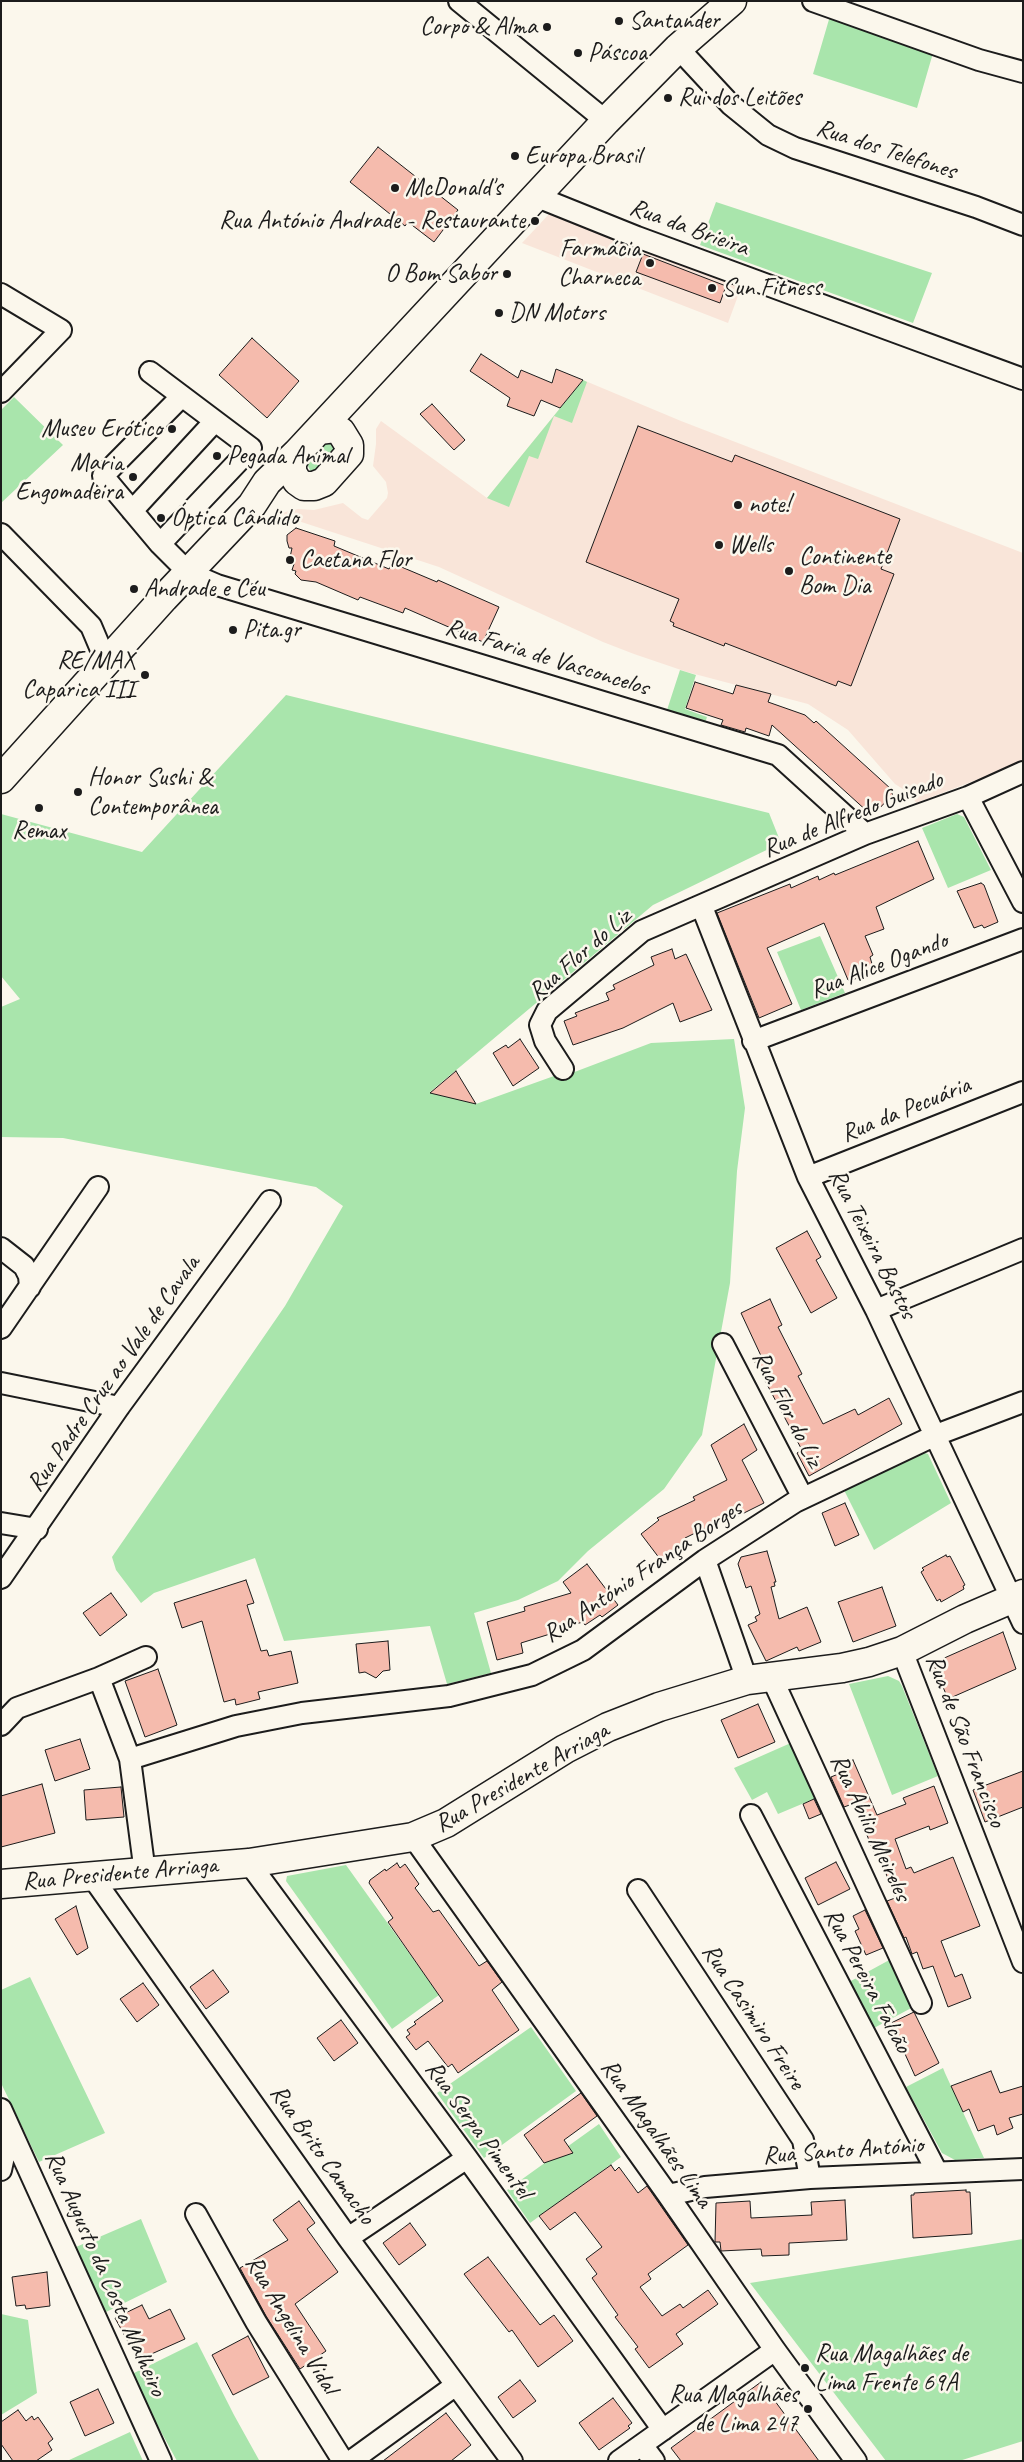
<!DOCTYPE html>
<meta charset="utf-8">
<style>
body{margin:0}
#map{position:relative;width:1024px;height:2462px;overflow:hidden;background:#fbf7ec;font-family:Caveat,sans-serif}
canvas{display:block}
.frame{position:absolute;inset:0;border:2px solid #1c1c1c;pointer-events:none}
</style>
<div id="map">
<canvas width="1024" height="2462"></canvas>
<div class="frame"></div>
</div>
<script>
const ctx = document.querySelector('canvas').getContext('2d');
ctx.lineJoin = 'round';
function fillPath(path, color) { ctx.fillStyle = color; ctx.fill(path, 'evenodd'); }
const shape = rows => new Path2D(rows.map(r => 'M' + r).join(''));
function stroke(path, color, width, dash) { ctx.strokeStyle = color; ctx.lineWidth = width; ctx.lineCap = dash ? 'butt' : 'round'; ctx.setLineDash(dash || []); ctx.stroke(path); }
function write(font, color, halo, rows, align = 'center') {
  ctx.font = font + ' Caveat,sans-serif'; ctx.lineWidth = 5; ctx.setLineDash([]); ctx.textBaseline = 'middle'; ctx.strokeStyle = halo; ctx.fillStyle = color; for (const [text, x, y, turn = 0] of rows) {
    ctx.save(); ctx.translate(x, y); ctx.rotate((+turn || 0) * Math.PI / 180); ctx.textAlign = isNaN(turn) ? turn : align; if (halo) ctx.strokeText(text, 0, 0); ctx.fillText(text, 0, 0); ctx.restore();
  }
}
fillPath(shape([
 [549,214,742,285,728,323,522,243],
 [583,380,681,421,1023,553,1023,762,916,803,912,795,895,784,848,730,808,704,687,672,634,654,603,642,439,567,277,514,298,509,314,510,343,503,362,518,368,520,387,498,388,493,386,482,373,466,376,444,376,429,381,421,487,498]
]), '#f9e5d9');
fillPath(shape([
 [830,16,933,53,917,108,813,74],
 [716,202,932,273,913,323,700,245],
 [583,380,587,382,572,423,554,416,538,459,529,456,509,507,487,498],
 [14,397,63,445,1,503,1,410],
 [329,440,339,446,315,473,311,472,307,464,309,459],
 [680,670,696,675,685,709,707,717,705,723,667,710],
 [286,695,769,813,781,843,653,905,430,1092,476,1104,554,1076,556,1079,651,1043,734,1039,745,1108,737,1171,730,1283,702,1435,664,1489,588,1551,558,1581,518,1600,474,1613,491,1673,447,1684,430,1626,284,1641,255,1558,154,1593,141,1603,116,1570,112,1557,285,1306,343,1206,316,1187,63,1138,1,1137,1,1007,20,999,1,976,1,814,142,852],
 [957,814,964,817,991,870,948,888,922,828],
 [820,936,845,993,801,1010,777,952],
 [916,1450,928,1454,951,1503,874,1550,844,1490],
 [888,1676,899,1681,902,1686,938,1776,892,1795,849,1684],
 [793,1742,821,1796,778,1814,767,1792,752,1800,734,1768],
 [346,1865,439,1995,392,2029,286,1881,287,1876],
 [893,1958,915,2006,874,2028,849,1982],
 [30,1977,105,2133,39,2162,1,2083,1,1990],
 [531,2027,576,2091,484,2158,437,2093],
 [943,2068,945,2073,984,2158,955,2160,942,2153,906,2087],
 [599,2124,621,2157,530,2223,507,2190],
 [141,2219,167,2282,104,2313,76,2247],
 [1023,2239,1023,2441,959,2461,886,2461,750,2283],
 [1,2314,28,2320,37,2393,1,2415],
 [197,2342,234,2415,259,2460,177,2461,130,2375],
 [130,2432,143,2461,67,2461]
]), '#a9e5ac');
const building = shape([
 [378,147,458,210,434,242,408,222,405,226,350,182,378,147],
 [643,254,726,286,720,303,636,272,643,254],
 [252,338,299,381,267,418,219,375,252,338],
 [481,354,518,378,521,370,552,383,556,369,583,380,560,408,541,400,534,416,507,406,510,398,470,371,481,354],
 [432,404,465,440,454,450,420,414,432,404],
 [638,426,732,462,735,455,900,519,881,569,894,574,851,686,838,681,836,686,725,643,724,646,673,626,674,623,670,621,679,599,586,562,638,426],
 [296,528,335,541,334,546,389,569,392,563,437,582,438,580,499,607,483,642,405,608,403,613,360,597,358,600,316,582,301,580,295,574,296,571,292,570,294,564,289,562,292,548,289,548,287,541,287,535,296,528],
 [695,682,733,694,736,685,771,694,768,702,805,715,814,723,816,721,891,789,889,791,893,794,876,812,873,810,869,813,772,725,769,736,746,728,745,732,721,725,723,720,686,708,695,682],
 [918,841,934,879,876,907,884,929,865,936,873,955,870,957,874,971,850,981,848,980,824,923,767,948,792,1004,759,1018,717,913,790,884,791,888,818,876,819,880,834,873,835,875,918,841],
 [981,883,984,885,998,922,984,928,982,925,974,928,957,891,981,883],
 [672,949,675,959,686,954,712,1010,680,1022,673,1003,623,1028,573,1045,564,1021,577,1016,575,1013,609,1000,606,993,615,989,613,985,654,965,651,957,672,949],
 [520,1039,539,1068,513,1086,493,1053,506,1045,508,1048,520,1039],
 [456,1071,476,1104,430,1093,456,1071],
 [807,1231,821,1257,816,1260,837,1298,811,1313,776,1248,807,1231],
 [770,1299,782,1325,778,1327,802,1374,798,1376,823,1424,855,1409,858,1415,889,1398,902,1424,809,1476,797,1453,802,1450,755,1362,762,1358,741,1313,770,1299],
 [744,1424,757,1450,742,1460,764,1503,738,1516,736,1513,685,1538,689,1543,663,1563,641,1534,659,1520,657,1518,695,1500,693,1497,727,1480,711,1445,744,1424],
 [845,1503,859,1535,835,1546,822,1513,845,1503],
 [767,1551,776,1582,774,1582,775,1586,771,1587,779,1619,807,1607,821,1642,799,1651,797,1647,766,1661,748,1625,757,1621,755,1617,760,1614,751,1586,746,1588,738,1564,741,1557,767,1551],
 [946,1555,947,1557,950,1556,965,1585,963,1586,964,1589,941,1602,940,1599,937,1601,921,1572,924,1570,922,1568,946,1555],
 [587,1564,618,1605,602,1617,600,1615,585,1625,583,1622,549,1631,550,1634,521,1643,523,1653,497,1660,487,1622,525,1611,524,1607,571,1593,563,1582,587,1564],
 [246,1580,254,1603,247,1605,261,1651,267,1650,269,1656,291,1651,298,1683,258,1692,260,1699,236,1705,235,1699,224,1702,202,1621,182,1628,174,1603,246,1580],
 [882,1587,896,1626,853,1642,838,1602,882,1587],
 [111,1593,127,1615,100,1636,83,1613,111,1593],
 [1003,1632,1016,1669,948,1699,933,1663,1003,1632],
 [388,1641,390,1670,383,1671,376,1678,365,1672,359,1673,356,1644,388,1641],
 [158,1669,177,1725,145,1737,125,1681,158,1669],
 [758,1704,775,1742,738,1758,721,1720,758,1704],
 [80,1739,90,1769,55,1781,45,1750,80,1739],
 [853,1760,877,1815,906,1804,903,1798,934,1786,948,1823,930,1830,929,1826,895,1839,906,1869,911,1867,914,1873,953,1857,980,1926,941,1941,955,1977,962,1974,971,1998,948,2007,933,1966,923,1969,917,1952,912,1954,906,1937,904,1938,887,1901,895,1898,877,1849,873,1851,855,1803,844,1807,831,1777,843,1772,841,1765,853,1760],
 [1023,1771,1023,1807,985,1822,973,1790,1023,1771],
 [42,1784,55,1833,1,1847,1,1796,42,1784],
 [121,1787,124,1817,86,1820,84,1790,121,1787],
 [814,1799,821,1814,809,1819,803,1804,814,1799],
 [836,1862,850,1889,818,1905,805,1878,836,1862],
 [397,1863,400,1868,405,1864,419,1884,415,1888,433,1912,439,1910,479,1966,487,1961,502,1982,492,1990,519,2030,458,2073,452,2064,448,2067,428,2041,416,2050,406,2037,410,2034,407,2030,416,2024,414,2022,443,2001,388,1922,393,1918,369,1883,370,1880,385,1869,386,1871,397,1863],
 [76,1906,88,1948,77,1955,55,1919,76,1906],
 [865,1910,883,1948,866,1955,855,1931,859,1929,853,1916,865,1910],
 [213,1970,229,1992,206,2009,190,1987,213,1970],
 [143,1983,159,2005,137,2022,120,1999,143,1983],
 [914,2012,939,2063,915,2076,891,2023,914,2012],
 [341,2020,358,2043,334,2061,317,2038,341,2020],
 [991,2071,1000,2093,1023,2086,1023,2114,1009,2118,1013,2128,997,2135,994,2125,978,2131,969,2109,963,2112,951,2086,991,2071],
 [581,2093,597,2116,564,2140,573,2153,544,2163,524,2135,581,2093],
 [611,2165,615,2171,619,2167,638,2193,647,2186,688,2245,648,2274,651,2279,640,2287,662,2316,680,2304,683,2308,708,2290,718,2304,676,2334,683,2344,649,2368,635,2349,638,2347,615,2317,618,2315,592,2278,597,2274,586,2259,602,2247,575,2212,550,2230,539,2216,611,2165],
 [966,2190,966,2192,970,2192,972,2234,913,2238,911,2195,914,2195,914,2193,966,2190],
 [845,2200,847,2240,789,2243,789,2255,762,2256,761,2249,721,2251,720,2242,715,2242,716,2203,750,2201,751,2218,812,2215,811,2202,845,2200],
 [299,2201,315,2223,307,2229,338,2272,295,2304,326,2351,300,2369,266,2316,240,2268,288,2240,273,2220,299,2201],
 [410,2223,426,2245,399,2265,383,2243,410,2223],
 [488,2257,540,2325,554,2315,573,2341,538,2367,512,2330,509,2332,464,2274,488,2257],
 [47,2272,50,2306,26,2309,25,2305,16,2306,12,2277,47,2272],
 [142,2305,149,2319,170,2309,185,2339,138,2360,115,2318,142,2305],
 [248,2336,269,2377,233,2395,212,2355,248,2336],
 [520,2380,536,2401,513,2418,498,2397,520,2380],
 [761,2382,819,2461,681,2461,671,2448,761,2382],
 [98,2389,114,2423,85,2436,70,2402,98,2389],
 [613,2398,632,2423,628,2426,630,2428,599,2450,579,2423,613,2398],
 [18,2410,26,2421,32,2416,34,2420,38,2417,53,2439,48,2443,52,2450,36,2461,13,2461,1,2444,1,2422,18,2410],
 [446,2413,471,2445,451,2461,383,2461,446,2413]
]);
fillPath(building, '#f5bbad');
stroke(building, '#1c1c1c', 1);
const street = shape([
 [459,1,606,121],
 [813,1,979,60,1023,72],
 [678,48,731,105,768,135,795,148,976,207,1023,225],
 [535,196,637,237,1023,379],
 [1,294,61,330,1,392],
 [150,372,251,448,160,544],
 [182,396,103,476,160,544,189,573,217,585,778,755,865,834],
 [132,511,215,421],
 [1,534,91,626,102,652,101,669],
 [968,797,1023,902],
 [702,907,808,1177,876,1310,1023,1623],
 [753,1041,1023,939],
 [563,1069,545,1041,540,1025,547,1011,642,931,865,834,968,797,1023,772],
 [808,1177,1023,1092],
 [1,1248,24,1266,29,1276,30,1287],
 [876,1310,1023,1249],
 [1,1328,98,1187],
 [723,1344,803,1498],
 [1,1383,119,1407],
 [1,1523,37,1529],
 [705,1560,747,1680],
 [1,1578,119,1407,270,1201],
 [902,1651,1023,1962],
 [771,1676,921,2003],
 [99,1678,130,1759,145,1873],
 [1,1725,17,1708,99,1678,146,1657],
 [130,1759,236,1726,302,1713,449,1696,532,1675,583,1650,705,1560,795,1502,936,1435,1023,1402],
 [751,1815,937,2172],
 [413,1837,668,2195,775,2350,856,2461],
 [249,1863,467,2158,663,2430],
 [93,1878,348,2238,512,2461],
 [638,1890,803,2140,810,2178],
 [1,2109,161,2461],
 [1,2170,10,2129],
 [668,2195,705,2187,810,2178,1023,2169],
 [196,2214,256,2322,343,2461],
 [348,2238,467,2158],
 [642,2445,654,2461],
 [351,2461,456,2385],
 [619,2461,775,2350]
]);
const secondary = shape([
 [1,1884,249,1863,413,1837,446,1823,565,1749,608,1727,659,1707,747,1680,842,1668,869,1662,902,1651,965,1619,1023,1594]
]);
const primary = shape([
 [319,430,335,428,341,432,349,445,349,454,324,482,314,486,304,486,297,481,292,472,292,463,297,453,606,121,678,48,732,1],
 [1,779,164,598,252,505,267,482,297,453]
]);
stroke(street, '#1c1c1c', 24);
stroke(secondary, '#1c1c1c', 31);
stroke(primary, '#1c1c1c', 31);
stroke(street, '#fbf7ec', 20);
stroke(secondary, '#fbf7ec', 28);
stroke(primary, '#fbf7ec', 28);
for (const [x, y, r, color] of [
 [619,21,5,"#1c1c1c"],
 [547,27,5,"#1c1c1c"],
 [578,53,5,"#1c1c1c"],
 [668,98,5,"#1c1c1c"],
 [515,156,5,"#1c1c1c"],
 [395,188,5,"#1c1c1c"],
 [535,221,5,"#1c1c1c"],
 [650,263,5,"#1c1c1c"],
 [507,274,5,"#1c1c1c"],
 [712,288,5,"#1c1c1c"],
 [499,313,5,"#1c1c1c"],
 [172,429,5,"#1c1c1c"],
 [217,456,5,"#1c1c1c"],
 [133,477,5,"#1c1c1c"],
 [738,505,5,"#1c1c1c"],
 [161,518,5,"#1c1c1c"],
 [719,545,5,"#1c1c1c"],
 [290,560,5,"#1c1c1c"],
 [789,571,5,"#1c1c1c"],
 [134,589,5,"#1c1c1c"],
 [233,630,5,"#1c1c1c"],
 [145,675,5,"#1c1c1c"],
 [78,792,5,"#1c1c1c"],
 [39,808,5,"#1c1c1c"],
 [805,2368,5,"#1c1c1c"],
 [808,2409,5,"#1c1c1c"]
]) { const dot = new Path2D(); dot.arc(x, y, r, 0, 2 * Math.PI); ctx.fillStyle = color; ctx.fill(dot); stroke(dot, '#fbf7ec', 2); }
write('25px', '#1c1c1c', '#fbf7ec', [
 ["Santander",629,21],
 ["Corpo & Alma",537,27,"right"],
 ["Páscoa",588,53],
 ["Rui dos Leitões",678,98],
 ["Europa Brasil",525,156],
 ["McDonald's",405,188],
 ["Rua António Andrade - Restaurante",525,221,"right"],
 ["Farmácia",640,249,"right"],
 ["Charneca",640,278,"right"],
 ["O Bom Sabor",497,274,"right"],
 ["Sun Fitness",722,288],
 ["DN Motors",509,313],
 ["Museu Erótico",162,429,"right"],
 ["Pegada Animal",227,456],
 ["Maria",123,463,"right"],
 ["Engomadeira",123,492,"right"],
 ["note!",748,505],
 ["Óptica Cândido",171,518],
 ["Wells",729,545],
 ["Continente",799,557],
 ["Bom Dia",799,586],
 ["Caetana Flor",300,560],
 ["Andrade e Céu",144,589],
 ["Pita.gr",243,630],
 ["RE/MAX",135,661,"right"],
 ["Caparica III",135,690,"right"],
 ["Honor Sushi &",88,778],
 ["Contemporânea",88,807],
 ["Remax",39,831,"center"],
 ["Rua Magalhães de",815,2354],
 ["Lima Frente 69A",815,2383],
 ["Rua Magalhães",798,2395,"right"],
 ["de Lima 247",798,2424,"right"]
], 'left');
write('25px', '#1c1c1c', '#fbf7ec', [
 ["Rua dos Telefones",886,150,18],
 ["Rua da Brieira",689,228,20],
 ["Rua Faria de Vasconcelos",547,658,17],
 ["Rua de Alfredo Guisado",853,815,-22],
 ["Rua Flor do Liz",580,955,-41],
 ["Rua Alice Ogando",879,966,-21],
 ["Rua da Pecuária",906,1110,-22],
 ["Rua Teixeira Bastos",872,1244,63],
 ["Rua Padre Cruz ao Vale de Cavala",114,1374,-55],
 ["Rua Flor do Liz",787,1409,63],
 ["Rua António França Borges",643,1572,-34],
 ["Rua de São Francisco",965,1741,69],
 ["Rua Presidente Arriaga",522,1778,-30],
 ["Rua Abilio Meireles",870,1828,65],
 ["Rua Presidente Arriaga",120,1874,-5],
 ["Rua Pereira Falcão",867,1981,62],
 ["Rua Casimiro Freire",753,2017,57],
 ["Rua Serpa Pimentel",478,2130,54],
 ["Rua Magalhães Lima",656,2134,55],
 ["Rua Santo António",843,2151,-4],
 ["Rua Brito Camacho",322,2155,55],
 ["Rua Augusto da Costa Malheiro",105,2274,66],
 ["Rua Angelina Vidal",291,2325,59]
]);
</script>
